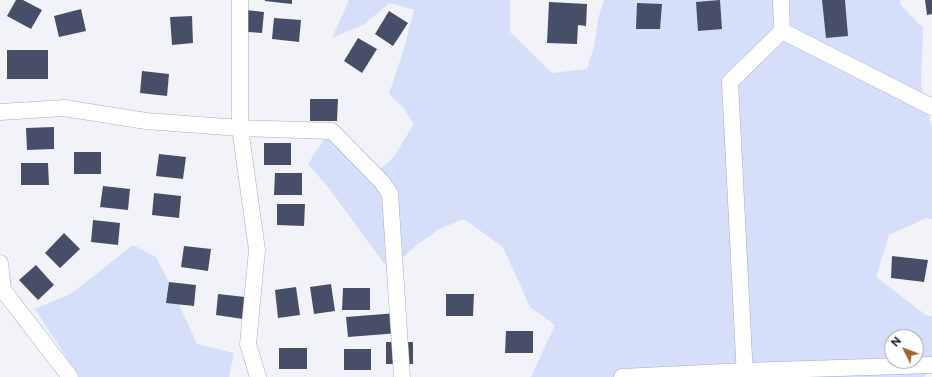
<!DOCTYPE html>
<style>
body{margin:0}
#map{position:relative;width:932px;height:377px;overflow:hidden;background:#f1f3f9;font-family:"Public Sans",sans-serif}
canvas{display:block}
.north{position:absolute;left:884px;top:329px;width:40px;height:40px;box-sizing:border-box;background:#fff;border:1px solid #9ea0a3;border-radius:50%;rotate:312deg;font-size:11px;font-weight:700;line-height:16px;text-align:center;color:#0d111a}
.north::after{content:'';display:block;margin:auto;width:14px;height:18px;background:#a3652b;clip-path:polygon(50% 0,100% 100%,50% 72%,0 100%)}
</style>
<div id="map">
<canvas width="932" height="377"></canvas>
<div class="north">N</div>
</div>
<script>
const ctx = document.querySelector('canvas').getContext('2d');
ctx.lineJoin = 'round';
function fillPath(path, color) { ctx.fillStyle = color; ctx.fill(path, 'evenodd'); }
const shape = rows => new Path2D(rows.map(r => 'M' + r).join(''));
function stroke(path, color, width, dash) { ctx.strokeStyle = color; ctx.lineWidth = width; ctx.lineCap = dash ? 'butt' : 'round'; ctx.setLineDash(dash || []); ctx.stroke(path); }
fillPath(shape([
 [349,0,510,0,510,32,552,73,587,69,594,47,598,19,604,0,901,0,899,3,923,28,921,84,932,128,932,220,926,218,889,235,876,277,926,315,932,316,932,370,924,377,531,377,555,325,530,307,503,247,464,219,439,229,418,244,389,270,328,187,308,164,324,139,345,142,378,171,393,158,414,124,403,107,389,94,403,52,414,10,390,3,363,25,332,38],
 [892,337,916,337,916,361,892,361],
 [133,245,156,257,169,282,197,344,234,353,229,377,79,377,35,309,72,293]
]), '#d5dffa');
fillPath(shape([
 [16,0,23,0,42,10,31,29,7,16],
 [265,0,292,0,292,4,265,1],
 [720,0,722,29,698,31,696,2],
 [822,0,845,0,848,36,826,38],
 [925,0,932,0,932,14,927,15],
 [549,2,587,4,586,26,578,25,577,44,547,43],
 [637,3,662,4,660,29,636,29],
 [81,9,86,31,59,37,54,16],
 [237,9,264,12,262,33,235,31],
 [389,11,408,23,393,46,375,34],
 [192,16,193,43,172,45,170,17],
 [274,18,301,20,299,42,272,39],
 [358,38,377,49,362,73,344,61],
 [7,50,48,50,48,79,7,79],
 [142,71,169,74,167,96,140,93],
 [310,99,338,99,337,121,310,121],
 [54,127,54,149,27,150,26,128],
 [264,143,291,143,291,165,264,165],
 [74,152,101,152,101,174,74,174],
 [159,154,186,157,183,179,156,176],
 [21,163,48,163,49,185,21,185],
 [275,173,302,173,302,195,274,195],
 [103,186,130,189,128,210,100,207],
 [154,193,181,196,179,218,152,215],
 [277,204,305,204,304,226,277,225],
 [93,220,120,223,118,245,91,242],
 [64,233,80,249,60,268,45,253],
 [184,246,211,249,208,271,181,267],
 [892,256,928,260,924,282,891,278],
 [36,265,54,285,38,300,19,280],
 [169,282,196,285,194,306,166,303],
 [331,284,335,311,314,314,310,287],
 [296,287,300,315,278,318,275,290],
 [343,288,370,288,370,310,342,310],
 [218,294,245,297,243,319,216,315],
 [446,294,474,294,473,316,446,316],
 [397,313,399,333,348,337,346,317],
 [506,331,533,331,533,353,505,353],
 [386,342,413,342,413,364,386,364],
 [279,348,307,348,307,369,279,369],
 [344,349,371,349,371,370,344,370]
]), '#474f68');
const minor = shape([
 [240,0,240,128,257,250,248,344,258,377],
 [782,31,932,107],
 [0,112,64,108,146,121,240,128,332,131,382,182,390,194,402,377],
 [0,263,3,290,70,377],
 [622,377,745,371,932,365],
 [745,377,730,82,782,31,781,0]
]);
stroke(minor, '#a4aecb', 17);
stroke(minor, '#fff', 16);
</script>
